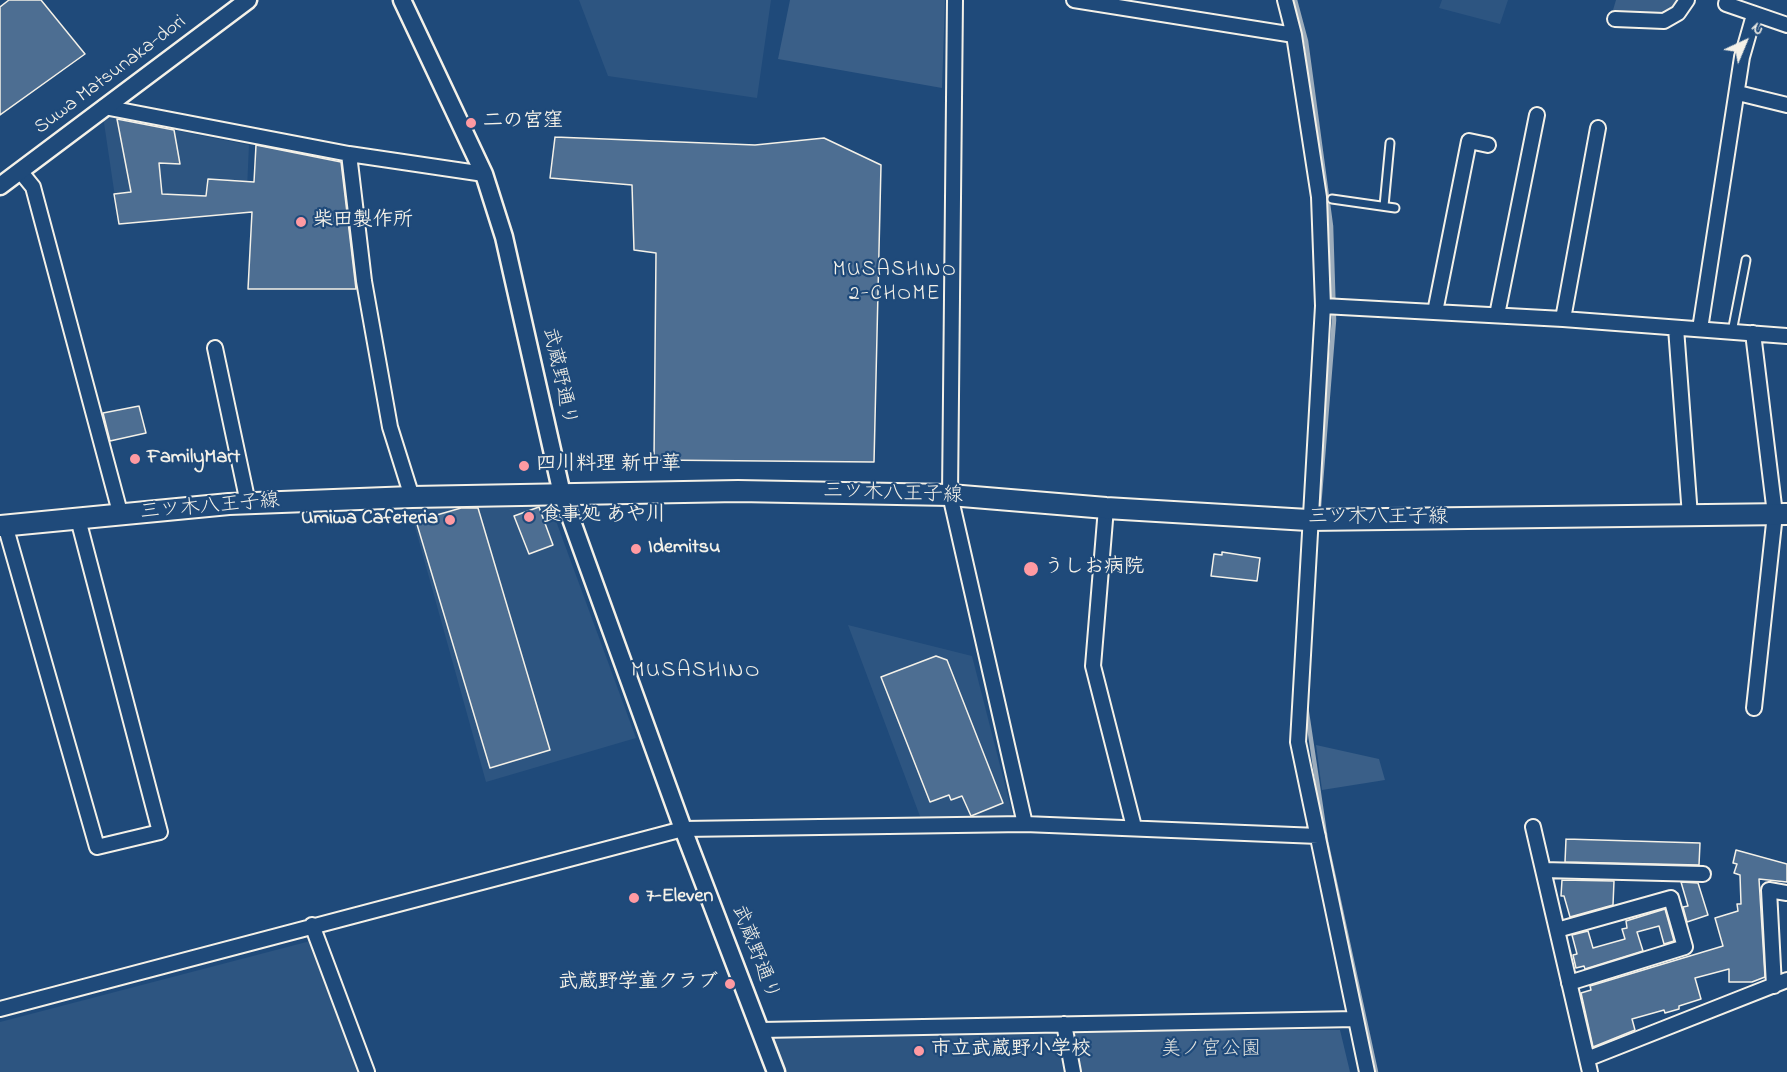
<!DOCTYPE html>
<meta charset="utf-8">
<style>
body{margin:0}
#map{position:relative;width:1787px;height:1072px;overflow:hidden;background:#1f4a7a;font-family:"Indie Flower",sans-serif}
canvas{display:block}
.north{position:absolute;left:1715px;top:12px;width:60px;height:60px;-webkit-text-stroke:4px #1f4a7a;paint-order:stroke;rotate:44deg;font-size:16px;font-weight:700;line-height:24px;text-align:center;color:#f4f1e8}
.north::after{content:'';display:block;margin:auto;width:21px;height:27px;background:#f4f1e8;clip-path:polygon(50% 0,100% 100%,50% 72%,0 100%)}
</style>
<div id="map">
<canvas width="1787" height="1072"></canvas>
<div class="north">N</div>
</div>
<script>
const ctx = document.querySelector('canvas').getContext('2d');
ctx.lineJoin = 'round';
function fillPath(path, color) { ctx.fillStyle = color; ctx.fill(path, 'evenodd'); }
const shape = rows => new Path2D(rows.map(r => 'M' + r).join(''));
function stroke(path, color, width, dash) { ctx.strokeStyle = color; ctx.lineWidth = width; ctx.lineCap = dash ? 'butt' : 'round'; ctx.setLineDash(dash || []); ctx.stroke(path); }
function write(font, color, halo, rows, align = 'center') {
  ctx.font = font + ' "Indie Flower","Klee One",sans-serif'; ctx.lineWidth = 4.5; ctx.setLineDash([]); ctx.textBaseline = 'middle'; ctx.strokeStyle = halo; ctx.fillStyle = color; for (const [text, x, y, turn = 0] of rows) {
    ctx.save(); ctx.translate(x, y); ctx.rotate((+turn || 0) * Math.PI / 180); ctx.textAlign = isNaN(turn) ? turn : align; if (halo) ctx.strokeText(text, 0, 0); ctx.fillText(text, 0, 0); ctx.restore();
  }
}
fillPath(shape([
 [579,0,771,0,757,98,608,76],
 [1442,0,1508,0,1500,24,1439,8],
 [103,116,249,145,246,212,119,224],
 [549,502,636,738,486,782,410,509,474,504],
 [848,625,972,656,1013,816,921,819],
 [318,939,366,1072,0,1072,0,1022],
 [1064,1024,1073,1072,776,1072,761,1030]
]), '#2d5581');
fillPath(shape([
 [790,0,945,0,942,88,778,59],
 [1616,0,1678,0,1665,17,1613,10],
 [1316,745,1379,759,1385,780,1322,790],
 [1073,1030,1340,1030,1350,1072,1081,1072]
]), '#3a5f88');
stroke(shape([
 [1295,0,1306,41,1331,226,1334,320,1319,506],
 [1306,706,1326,841,1376,1072]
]), '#9cacbb', 4.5);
const building = shape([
 [9,0,41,0,85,54,0,115,0,7,9,0],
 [117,119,174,130,180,164,159,163,162,194,206,196,208,179,254,182,256,145,341,162,356,289,248,289,252,212,119,224,114,194,131,192,117,119],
 [555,137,755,145,824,138,881,165,874,462,654,460,656,253,634,250,632,185,550,178,555,137],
 [139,406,146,433,110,441,103,413,139,406],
 [539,507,553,545,529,554,514,516,539,507],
 [461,508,478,508,550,750,490,768,416,521,461,508],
 [1222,552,1260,558,1257,581,1211,576,1214,554,1222,555,1222,552],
 [936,656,947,660,1003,803,971,816,962,796,951,800,949,795,930,802,881,677,936,656],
 [1566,839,1700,843,1699,865,1565,862,1566,839],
 [1736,850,1787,864,1787,882,1759,879,1765,977,1752,982,1729,982,1729,969,1695,978,1701,999,1679,1006,1679,1009,1665,1013,1664,1010,1632,1019,1635,1030,1593,1047,1581,993,1591,990,1590,986,1723,946,1715,918,1738,911,1737,904,1741,904,1740,875,1734,873,1737,864,1733,863,1736,850],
 [1562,880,1614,881,1613,905,1570,917,1564,896,1561,896,1562,880],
 [1681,882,1698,883,1708,915,1687,922,1683,907,1688,906,1681,882],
 [1665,909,1674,941,1664,944,1659,926,1637,932,1643,951,1585,969,1584,966,1576,968,1573,955,1577,954,1572,935,1588,931,1593,948,1625,939,1622,929,1627,928,1626,921,1665,909]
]);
fillPath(building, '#4d6e92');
stroke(building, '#f4f1e8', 1.5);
const service = shape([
 [1332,199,1395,208],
 [1384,206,1390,143],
 [1732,332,1746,260]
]);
const minor = shape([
 [955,0,950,495,1025,824],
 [1074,0,1294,35],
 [1285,0,1294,35,1319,197,1323,306,1298,742,1367,1072],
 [1727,0,1726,4,1787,25],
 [1615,19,1664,21,1678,13,1687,0],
 [1738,93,1787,105],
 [104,107,349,154,484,174],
 [349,154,364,281,390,427,412,497],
 [20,171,33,187,121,516],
 [1323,306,1563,319,1787,336],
 [1435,312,1469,141,1488,145],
 [1497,315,1537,115],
 [1563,319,1598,128],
 [1676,328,1690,516],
 [1700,329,1742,57,1754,15],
 [1753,333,1775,514,1754,708],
 [215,348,248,503],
 [1106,508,1093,666,1134,827],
 [5,525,97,847,160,832,78,519],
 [1533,827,1590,1072],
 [1543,870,1703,874],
 [312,925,367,1072],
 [1557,930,1671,898,1685,947,1569,983],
 [1774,986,1769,890,1787,893],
 [0,1009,683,829,1025,824,1318,836],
 [1064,1024,1073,1072],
 [761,1030,1356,1019],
 [1587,1059,1787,980]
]);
const tertiary = shape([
 [402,0,484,174,504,237,562,494,683,829,776,1072],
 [0,186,248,0]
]);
const secondary = shape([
 [0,526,229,504,412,497,738,491,950,495,1106,508,1308,520,1787,514]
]);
stroke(service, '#f4f1e8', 11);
stroke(minor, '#f4f1e8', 18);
stroke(tertiary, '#f4f1e8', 21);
stroke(secondary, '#f4f1e8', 24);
stroke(service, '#1f4a7a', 7);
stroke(minor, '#1f4a7a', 14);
stroke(tertiary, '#1f4a7a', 16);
stroke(secondary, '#1f4a7a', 20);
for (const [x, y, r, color] of [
 [471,123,6,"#ff9aa2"],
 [301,222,6,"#ff9aa2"],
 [135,459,6,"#ff9aa2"],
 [524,466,6,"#ff9aa2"],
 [529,517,6,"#ff9aa2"],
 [450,520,6,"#ff9aa2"],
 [636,549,6,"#ff9aa2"],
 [1031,569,8,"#ff9aa2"],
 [634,898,6,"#ff9aa2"],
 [730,984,6,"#ff9aa2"],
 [919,1051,6,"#ff9aa2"]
]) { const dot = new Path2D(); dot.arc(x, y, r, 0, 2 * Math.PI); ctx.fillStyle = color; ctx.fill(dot); stroke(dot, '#1f4a7a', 2); }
write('20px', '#f4f1e8', '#1f4a7a', [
 ["Suwa Matsunaka-dori",111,76,-37],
 ["武蔵野通り",558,377,78],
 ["三ツ木八王子線",893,495,2],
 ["三ツ木八王子線",210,508,-5],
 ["三ツ木八王子線",1378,519],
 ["武蔵野通り",754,953,69]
]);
write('bold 20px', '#f4f1e8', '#1f4a7a', [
 ["二の宮窪",483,123],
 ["柴田製作所",313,222],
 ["FamilyMart",147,459],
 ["四川料理 新中華",536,466],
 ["食事処 あや川",541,517],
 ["Umiwa Cafeteria",438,520,"right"],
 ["Idemitsu",648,549],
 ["うしお病院",1044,569],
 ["7-Eleven",646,898],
 ["武蔵野学童クラブ",718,984,"right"],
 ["市立武蔵野小学校",931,1051]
], 'left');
write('20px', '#e1e2de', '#1f4a7a', [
 ["美ノ宮公園",1211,1051]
]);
ctx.letterSpacing = '1.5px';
write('21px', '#f4f1e8', '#1f4a7a', [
 ["MUSASHINO",895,272],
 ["2-CHOME",895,296]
]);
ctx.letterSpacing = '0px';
ctx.letterSpacing = '1.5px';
write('22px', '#f4f1e8', '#1f4a7a', [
 ["MUSASHINO",696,672]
]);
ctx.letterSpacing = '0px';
</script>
